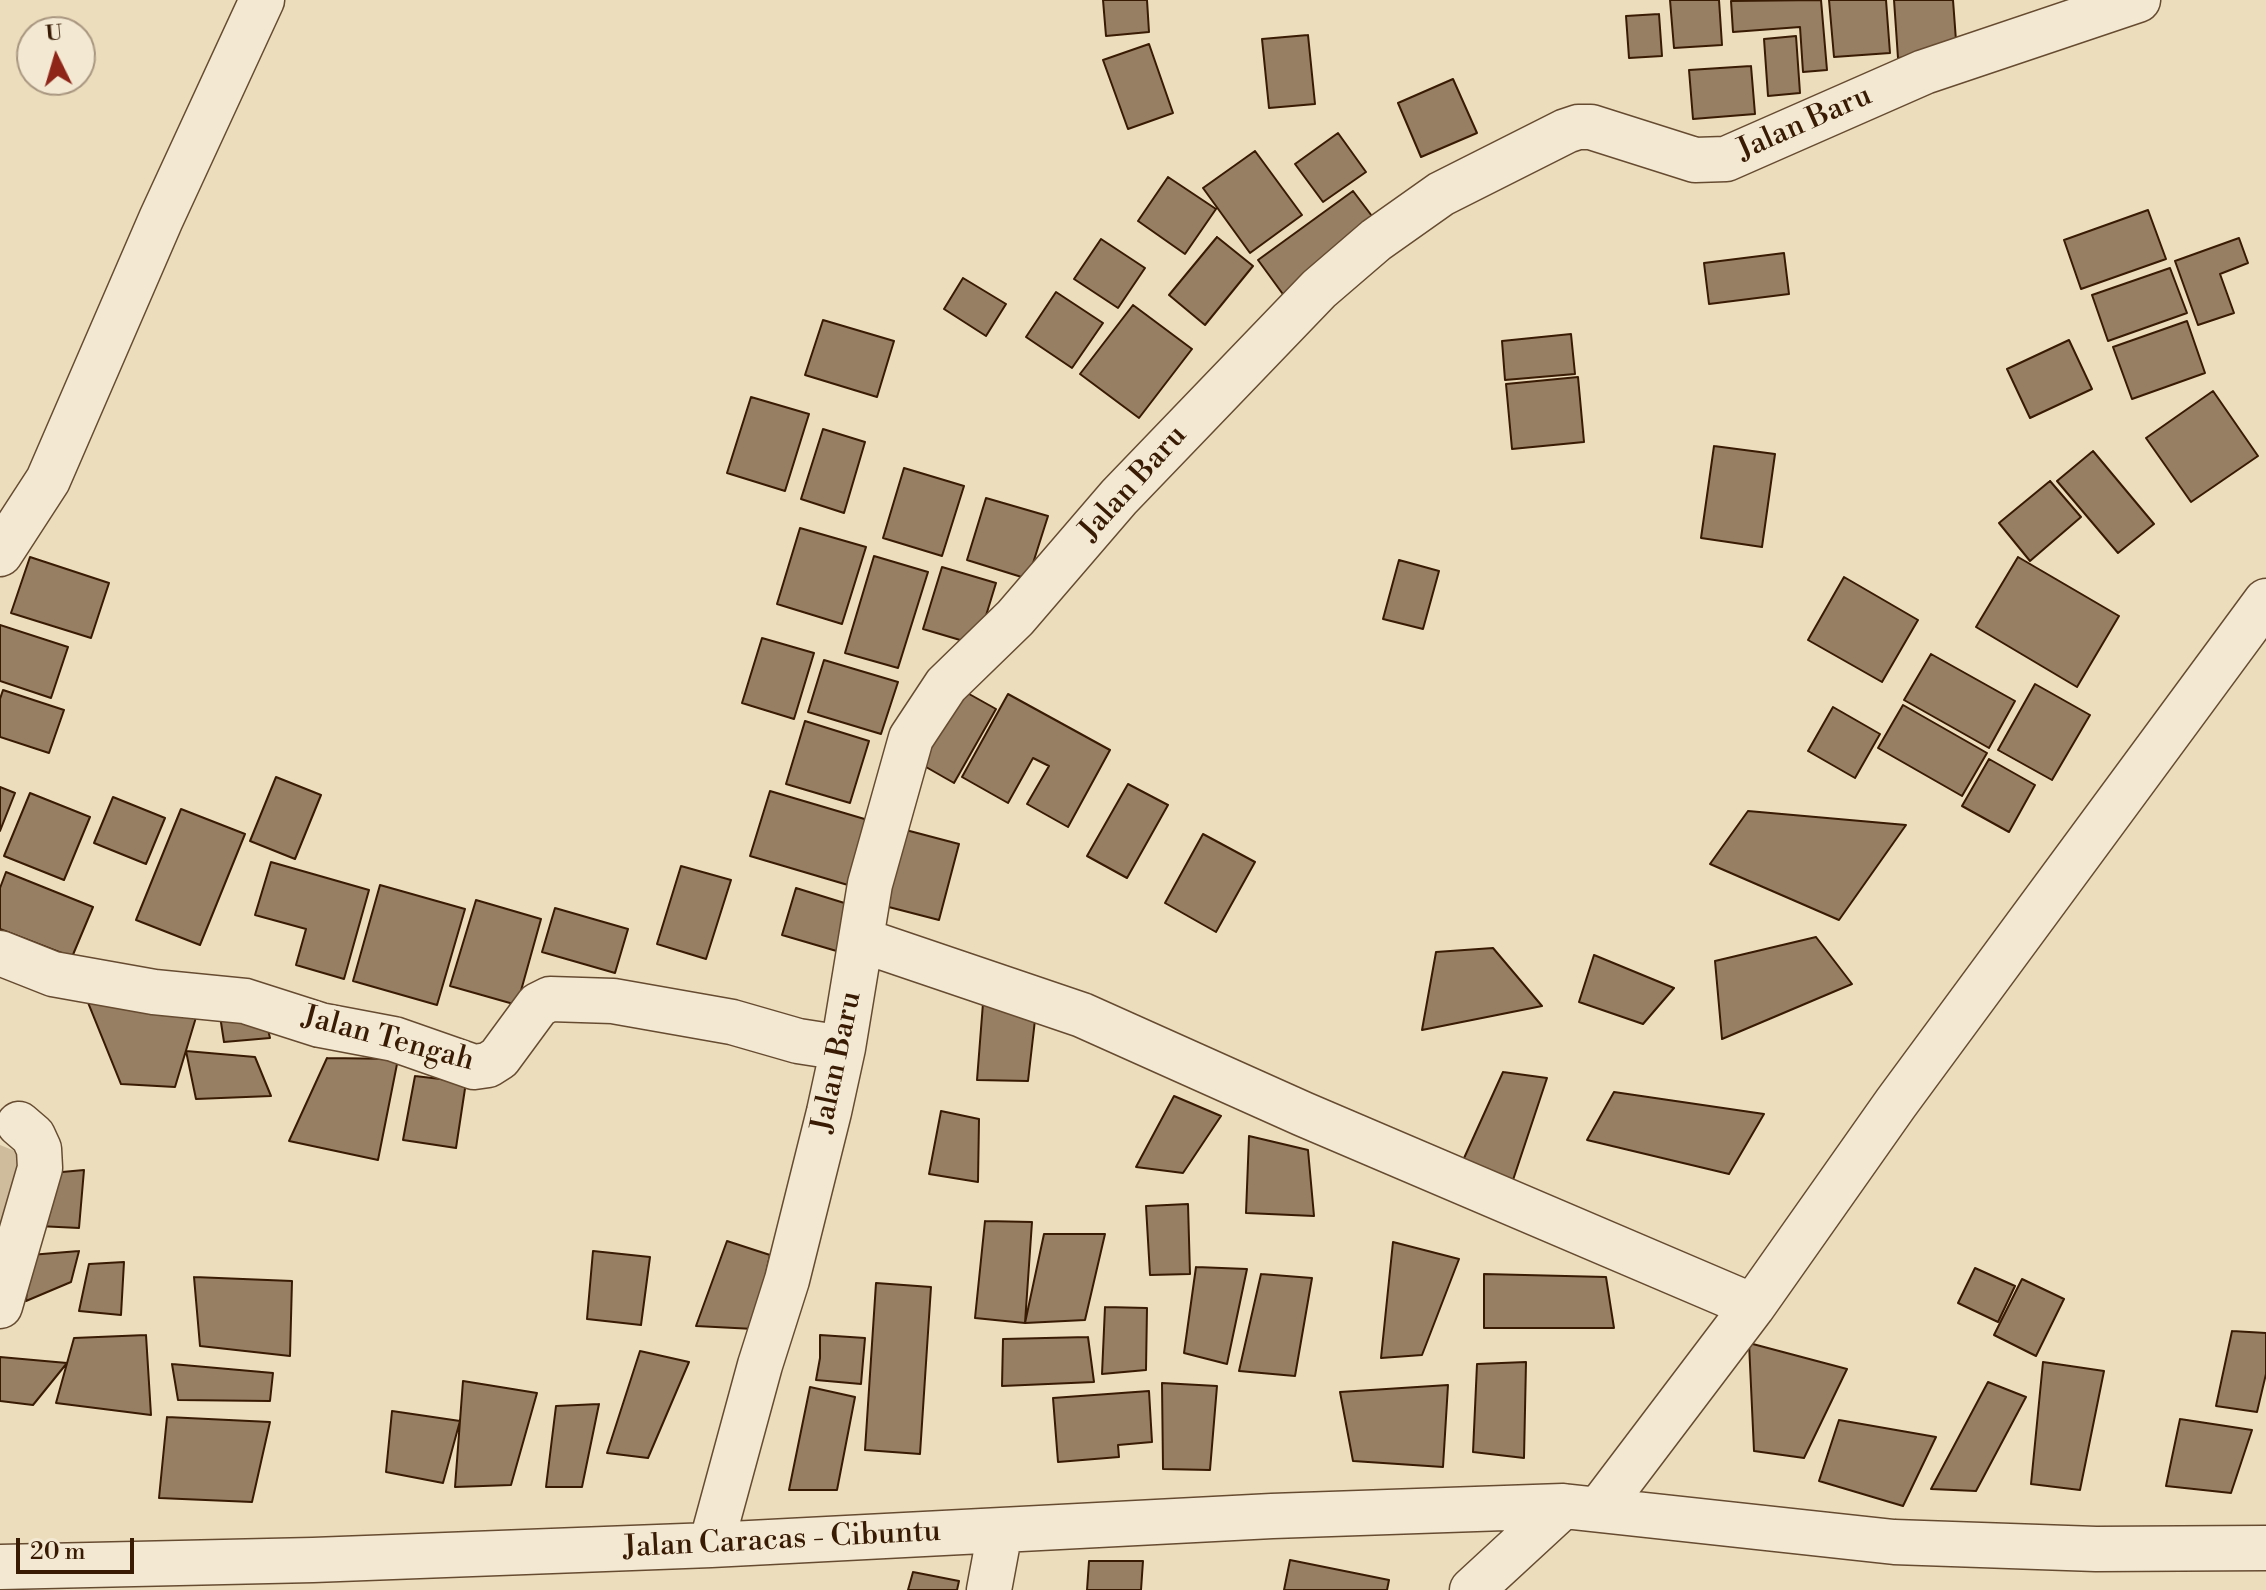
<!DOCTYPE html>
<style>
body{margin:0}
#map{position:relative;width:2266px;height:1590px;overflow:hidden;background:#ecddbc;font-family:"Libre Bodoni",serif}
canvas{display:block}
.north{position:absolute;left:16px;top:16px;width:80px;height:80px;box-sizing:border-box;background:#f3e9d3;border:2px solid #a99680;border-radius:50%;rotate:355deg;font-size:22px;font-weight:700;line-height:32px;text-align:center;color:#391a03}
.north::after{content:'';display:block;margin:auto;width:28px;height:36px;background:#8f2418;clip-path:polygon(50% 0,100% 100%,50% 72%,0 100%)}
.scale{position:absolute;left:16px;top:1538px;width:118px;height:36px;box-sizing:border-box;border:4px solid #391a03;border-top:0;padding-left:10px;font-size:24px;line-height:28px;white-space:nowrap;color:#391a03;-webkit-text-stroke:6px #f3e9d3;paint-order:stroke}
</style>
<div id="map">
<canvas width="2266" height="1590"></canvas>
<div class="north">U</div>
<div class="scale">20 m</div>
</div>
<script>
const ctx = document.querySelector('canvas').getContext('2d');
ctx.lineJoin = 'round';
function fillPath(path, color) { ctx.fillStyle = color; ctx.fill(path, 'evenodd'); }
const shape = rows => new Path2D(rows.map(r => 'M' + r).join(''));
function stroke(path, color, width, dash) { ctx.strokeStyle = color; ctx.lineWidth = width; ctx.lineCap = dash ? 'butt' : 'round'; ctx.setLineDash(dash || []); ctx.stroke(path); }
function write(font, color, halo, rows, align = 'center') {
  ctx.font = font + ' "Libre Bodoni",serif'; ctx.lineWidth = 8; ctx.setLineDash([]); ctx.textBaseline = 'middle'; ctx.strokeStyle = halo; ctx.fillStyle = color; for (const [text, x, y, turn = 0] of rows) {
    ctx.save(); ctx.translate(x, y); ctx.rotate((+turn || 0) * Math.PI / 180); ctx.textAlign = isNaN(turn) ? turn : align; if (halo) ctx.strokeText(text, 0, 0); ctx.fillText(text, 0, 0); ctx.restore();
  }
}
fillPath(shape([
 [0,1145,25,1155,0,1236]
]), '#cebc9d');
const building = shape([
 [1103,0,1147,0,1149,32,1106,36,1103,0],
 [1670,0,1719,0,1722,45,1674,48,1670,0],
 [1821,0,1827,70,1803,72,1800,27,1733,32,1731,1,1821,0],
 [1829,0,1886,0,1890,53,1834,57,1829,0],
 [1894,0,1953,0,1957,54,1898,58,1894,0],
 [1659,14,1662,56,1629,58,1626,16,1659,14],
 [1308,35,1315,104,1269,108,1262,39,1308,35],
 [1796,36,1800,93,1768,96,1764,39,1796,36],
 [1149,44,1173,113,1128,129,1103,60,1149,44],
 [1751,66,1755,114,1693,119,1689,70,1751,66],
 [1453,79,1477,133,1421,157,1398,103,1453,79],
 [1338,133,1366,172,1323,202,1295,164,1338,133],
 [1255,151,1302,215,1250,253,1203,188,1255,151],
 [1168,177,1216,209,1185,254,1138,221,1168,177],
 [1353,191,1381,228,1285,297,1258,260,1353,191],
 [2148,210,2166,259,2081,289,2064,240,2148,210],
 [1217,237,1253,266,1205,325,1169,295,1217,237],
 [2239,238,2248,263,2220,274,2234,313,2198,325,2175,261,2239,238],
 [1101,239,1145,268,1118,308,1074,279,1101,239],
 [1784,253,1789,294,1709,304,1704,263,1784,253],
 [2170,268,2187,313,2108,341,2092,295,2170,268],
 [963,278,1006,304,986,336,944,309,963,278],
 [1056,292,1103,323,1072,368,1026,337,1056,292],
 [1133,305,1192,349,1139,418,1080,374,1133,305],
 [823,320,894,341,877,397,805,375,823,320],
 [2187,321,2205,373,2132,399,2113,347,2187,321],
 [1571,334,1575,374,1505,380,1502,341,1571,334],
 [2069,340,2092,389,2030,418,2007,369,2069,340],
 [1578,377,1584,442,1512,449,1506,384,1578,377],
 [2213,391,2258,456,2191,502,2146,438,2213,391],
 [751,397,809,414,785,491,727,473,751,397],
 [823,429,865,442,844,513,801,499,823,429],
 [1714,446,1775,454,1762,547,1701,538,1714,446],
 [2093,451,2154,524,2118,553,2057,481,2093,451],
 [904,468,964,486,942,556,883,538,904,468],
 [2050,481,2081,517,2030,561,1999,523,2050,481],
 [986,498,1048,516,1028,579,967,560,986,498],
 [800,528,866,547,842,624,777,604,800,528],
 [874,556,928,572,898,668,845,653,874,556],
 [30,557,109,583,91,638,11,613,30,557],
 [2018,557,2119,616,2077,687,1976,627,2018,557],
 [1399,560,1439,571,1423,629,1383,619,1399,560],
 [942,567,996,583,977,645,923,629,942,567],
 [1844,577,1918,620,1882,682,1808,640,1844,577],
 [0,625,68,647,51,698,0,681,0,625],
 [762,638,814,653,794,719,742,703,762,638],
 [1931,654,2015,701,1989,748,1904,700,1931,654],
 [824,660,898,682,881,734,808,712,824,660],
 [2035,684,2090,715,2052,780,1998,750,2035,684],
 [953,685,996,709,954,783,912,759,953,685],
 [3,690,64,710,49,753,0,737,0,699,3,690],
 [1008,694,1110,750,1068,827,1027,804,1049,766,1033,758,1008,803,962,777,1008,694],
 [1903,705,1987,753,1962,796,1878,748,1903,705],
 [1833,707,1880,734,1855,778,1808,751,1833,707],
 [805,721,869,741,850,803,786,784,805,721],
 [1989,759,2035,785,2009,832,1962,806,1989,759],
 [276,777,321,795,295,859,250,841,276,777],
 [1128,784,1168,805,1127,878,1087,856,1128,784],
 [0,787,15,793,0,831,0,787],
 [770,791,878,823,858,888,750,856,770,791],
 [30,793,90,817,64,880,4,856,30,793],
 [113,797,165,818,146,864,94,843,113,797],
 [181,809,245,834,200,945,136,920,181,809],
 [1748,811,1906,825,1839,920,1710,864,1748,811],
 [902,829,959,844,939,920,881,905,902,829],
 [1203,834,1255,862,1216,932,1165,903,1203,834],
 [271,862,369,890,344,979,296,965,306,929,255,915,271,862],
 [681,866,731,880,706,959,657,944,681,866],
 [6,872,93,907,72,957,0,929,0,888,6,872],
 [380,885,465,909,437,1005,353,981,380,885],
 [796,888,854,906,840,952,782,935,796,888],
 [476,900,541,919,517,1005,450,986,476,900],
 [555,908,628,929,615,973,542,952,555,908],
 [1816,937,1852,984,1722,1039,1715,961,1816,937],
 [1493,948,1542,1006,1422,1030,1436,952,1493,948],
 [1594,955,1674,988,1643,1024,1579,1002,1594,955],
 [85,995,197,1014,175,1087,121,1084,85,995],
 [983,1003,1035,1020,1028,1081,977,1080,983,1003],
 [220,1016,265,1017,270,1038,224,1042,220,1016],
 [186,1051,255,1057,271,1096,196,1099,186,1051],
 [327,1058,398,1059,378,1160,289,1141,327,1058],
 [1503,1072,1547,1078,1511,1186,1460,1167,1503,1072],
 [415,1076,466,1082,456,1148,403,1140,415,1076],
 [1614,1092,1764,1114,1729,1174,1587,1140,1614,1092],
 [1174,1096,1221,1116,1183,1173,1136,1167,1174,1096],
 [941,1111,979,1119,978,1182,929,1174,941,1111],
 [1249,1136,1308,1150,1314,1216,1246,1213,1249,1136],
 [84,1170,79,1228,38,1226,51,1173,84,1170],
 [1188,1204,1190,1274,1150,1275,1146,1206,1188,1204],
 [985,1221,1032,1222,1025,1323,975,1318,985,1221],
 [1044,1234,1105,1234,1085,1320,1025,1323,1044,1234],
 [727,1241,770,1255,754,1329,696,1326,727,1241],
 [1393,1242,1459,1259,1422,1355,1381,1358,1393,1242],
 [79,1251,71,1282,26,1301,30,1255,79,1251],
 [593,1251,650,1257,641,1325,587,1319,593,1251],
 [124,1262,121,1315,79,1311,89,1264,124,1262],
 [1196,1267,1247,1269,1227,1364,1184,1353,1196,1267],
 [1975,1268,2015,1286,1998,1322,1958,1303,1975,1268],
 [1261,1274,1312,1278,1295,1376,1239,1371,1261,1274],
 [1484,1274,1606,1277,1614,1328,1484,1328,1484,1274],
 [194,1277,292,1281,290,1356,200,1346,194,1277],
 [2022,1279,2064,1299,2036,1356,1994,1335,2022,1279],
 [876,1283,931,1287,920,1454,865,1450,876,1283],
 [1105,1307,1147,1308,1146,1370,1102,1374,1105,1307],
 [2232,1331,2266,1333,2266,1374,2257,1412,2216,1406,2232,1331],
 [146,1335,151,1415,56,1403,74,1338,146,1335],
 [820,1335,865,1338,861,1384,816,1380,820,1358,820,1335],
 [1088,1337,1094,1382,1002,1386,1003,1339,1088,1337],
 [1749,1343,1847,1369,1804,1458,1754,1451,1749,1343],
 [640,1351,689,1362,648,1458,607,1453,640,1351],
 [0,1357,67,1363,33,1405,0,1401,0,1357],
 [1526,1362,1524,1458,1473,1452,1477,1364,1526,1362],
 [2043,1362,2104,1371,2080,1490,2031,1484,2043,1362],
 [172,1364,273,1373,270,1401,178,1400,172,1364],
 [463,1381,537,1393,511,1485,455,1487,463,1381],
 [1988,1382,2026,1397,1976,1491,1931,1489,1988,1382],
 [1162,1383,1217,1386,1210,1470,1163,1469,1162,1383],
 [1448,1385,1443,1467,1353,1461,1340,1392,1448,1385],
 [810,1387,855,1397,837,1490,789,1490,810,1387],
 [1149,1391,1152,1442,1118,1445,1119,1457,1058,1462,1053,1398,1149,1391],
 [599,1404,582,1487,546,1487,556,1406,599,1404],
 [392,1411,460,1421,443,1483,386,1472,392,1411],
 [167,1417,270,1422,252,1502,159,1498,167,1417],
 [2180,1419,2252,1430,2231,1493,2166,1486,2180,1419],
 [1839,1420,1936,1437,1903,1506,1819,1481,1839,1420],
 [1290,1560,1389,1580,1387,1590,1284,1590,1290,1560],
 [1089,1561,1143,1561,1141,1590,1087,1590,1089,1561],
 [913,1572,959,1581,957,1590,908,1590,913,1572]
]);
fillPath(building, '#967f63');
stroke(building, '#391a03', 2);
const minor = shape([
 [0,554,48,480,161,219,262,0],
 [861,940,1082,1015,1303,1114,1753,1306],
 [0,953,53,974,154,992,245,1001,320,1025,394,1039,474,1067,488,1065,499,1058,538,1005,550,999,613,1001,732,1022,798,1041,843,1048],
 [0,1306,40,1168,39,1149,33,1136,19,1124],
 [1600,1508,1753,1306,1896,1103,2266,601],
 [711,1545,760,1365,787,1280,829,1112,843,1048,870,884,911,738,946,685,1015,618,1119,497,1319,289,1376,240,1441,194,1566,131,1578,127,1591,127,1695,160,1726,159,1924,72,2138,0],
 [0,1567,313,1560,711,1545,1272,1516,1563,1506,1894,1542,2096,1549,2266,1548],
 [989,1590,1000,1531],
 [1472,1590,1563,1506]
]);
stroke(minor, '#664b31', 47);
stroke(minor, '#f3e9d3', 44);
write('30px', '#391a03', '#f3e9d3', [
 ["Jalan Baru",1805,124,-24],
 ["Jalan Baru",1134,484,-48],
 ["Jalan Tengah",388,1040,15],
 ["Jalan Baru",838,1062,-78],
 ["Jalan Caracas - Cibuntu",782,1541,-3]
]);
</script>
